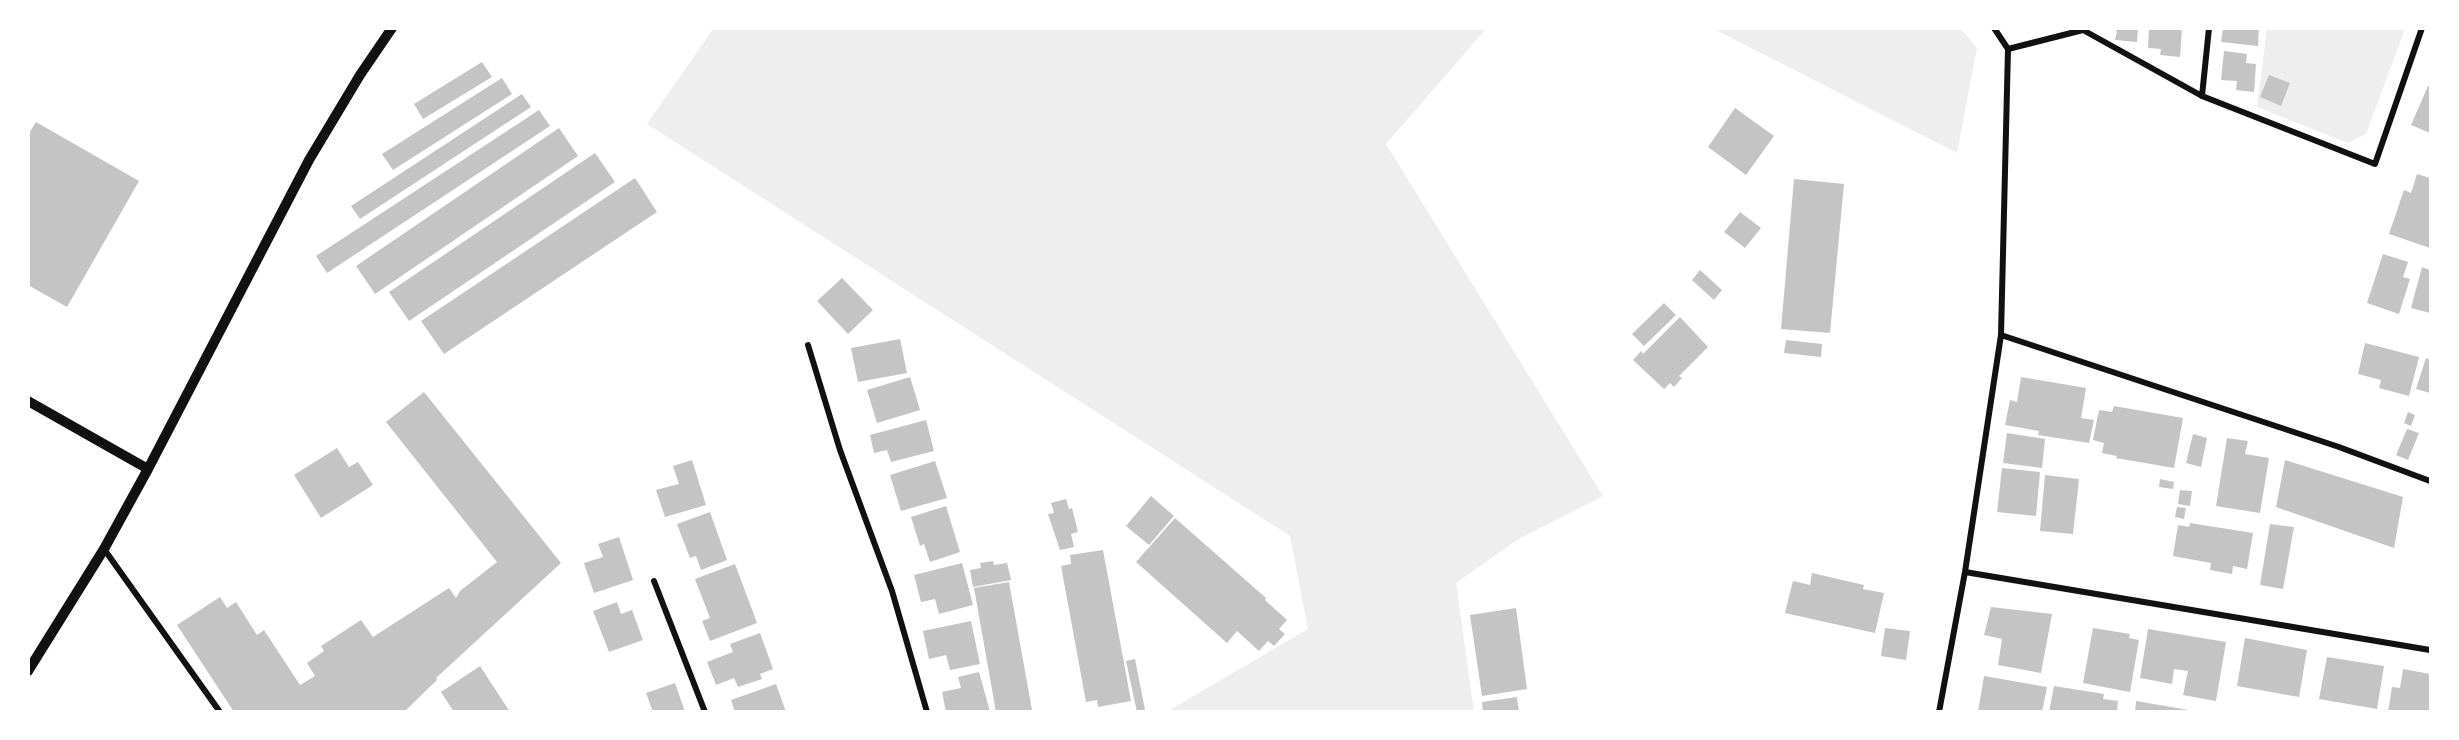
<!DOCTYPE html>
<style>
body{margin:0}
#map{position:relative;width:2459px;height:740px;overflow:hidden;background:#fff;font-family:Signika,sans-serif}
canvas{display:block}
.frame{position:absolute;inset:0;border:30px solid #fff;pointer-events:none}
</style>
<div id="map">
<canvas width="2459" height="740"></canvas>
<div class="frame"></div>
</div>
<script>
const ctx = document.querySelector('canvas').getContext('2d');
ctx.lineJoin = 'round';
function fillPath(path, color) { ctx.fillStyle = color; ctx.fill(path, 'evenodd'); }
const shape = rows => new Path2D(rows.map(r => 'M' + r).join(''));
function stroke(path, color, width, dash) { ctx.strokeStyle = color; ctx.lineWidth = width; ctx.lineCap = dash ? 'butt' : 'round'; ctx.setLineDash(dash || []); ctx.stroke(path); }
fillPath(shape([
 [713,29,1486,29,1386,144,1603,496,1517,540,1456,583,1474,711,1168,711,1308,629,1290,536,647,124],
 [1714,29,1961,29,1977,48,1957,153],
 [2267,29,2405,29,2366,134,2348,143,2257,107]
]), '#eee');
fillPath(shape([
 [2112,28,2138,28,2137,42,2115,40,2117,31],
 [2149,28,2182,28,2180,57,2160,55,2161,49,2148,48],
 [2223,28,2259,28,2258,46,2221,42],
 [2224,51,2247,54,2246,63,2256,64,2254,92,2236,90,2237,81,2221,80],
 [482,62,492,77,423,119,414,104],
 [2269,75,2290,83,2281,106,2260,97],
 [502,78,512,94,393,170,382,154],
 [2428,86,2430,86,2430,133,2411,125],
 [522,94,531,107,360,219,351,206],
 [1735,108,1774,136,1746,175,1708,147],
 [539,110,550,126,327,273,316,256],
 [36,122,139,181,67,307,28,285,28,135],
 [559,128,578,156,375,294,356,266],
 [595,153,615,182,409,321,389,292],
 [2417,174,2430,178,2430,248,2389,234,2404,190,2411,193],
 [635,178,657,212,444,354,421,321],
 [1794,179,1844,184,1830,333,1781,329],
 [1740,212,1761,228,1745,248,1724,232],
 [2383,254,2408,262,2403,277,2410,279,2399,314,2367,303],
 [2422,267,2430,270,2430,313,2411,308],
 [1700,270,1722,290,1714,300,1692,280],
 [842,278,873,310,848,334,817,301],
 [1664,303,1676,315,1644,346,1632,334],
 [1680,317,1708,347,1679,376,1682,378,1674,387,1670,383,1664,389,1633,360,1641,351,1643,354],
 [900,339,907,373,858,382,851,348],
 [1786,340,1822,344,1821,357,1784,353],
 [2365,343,2419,357,2409,396,2379,388,2381,380,2358,374],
 [2426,358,2430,360,2430,393,2416,389],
 [910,377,920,410,877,423,867,390],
 [2021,377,2086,388,2081,418,2094,420,2089,443,2038,435,2039,431,2005,425,2010,400,2017,402],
 [424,392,561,563,436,678,437,680,404,712,234,712,177,625,220,597,227,608,236,602,257,635,264,630,300,685,315,676,307,663,324,651,321,646,361,620,373,637,449,588,456,598,460,591,497,562,386,422],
 [2114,406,2183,418,2174,468,2116,458,2117,456,2102,453,2104,443,2093,440,2099,410,2112,412],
 [2408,412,2415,415,2411,426,2404,423],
 [926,420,934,451,891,462,887,450,874,453,870,435],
 [2407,429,2419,433,2408,460,2396,455],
 [2007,433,2045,439,2042,468,2003,463],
 [2193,434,2207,438,2201,467,2186,463],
 [2227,438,2248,441,2245,454,2269,458,2260,513,2216,506],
 [337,448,349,467,358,462,373,485,321,518,294,475],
 [692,460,706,505,665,517,656,490,679,484,673,466],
 [2285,460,2403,497,2394,548,2276,507],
 [935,461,947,498,901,511,890,475],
 [2002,468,2040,472,2036,516,1997,512],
 [2045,475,2079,479,2073,534,2040,531],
 [2160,479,2174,482,2173,489,2159,487],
 [2180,490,2192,491,2190,506,2178,504],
 [1151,496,1174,516,1149,545,1126,526],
 [1066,499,1069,509,1072,508,1078,532,1071,534,1074,547,1060,550,1048,514,1054,513,1051,503],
 [946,506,960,552,930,562,924,544,920,546,911,517],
 [2177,507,2186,508,2184,519,2175,517],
 [710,512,727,560,701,570,696,556,690,558,677,524],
 [1175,518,1266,598,1265,600,1287,620,1279,629,1285,634,1274,646,1268,641,1259,651,1237,631,1227,643,1136,562],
 [2190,523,2253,533,2247,569,2233,566,2232,574,2210,570,2211,563,2173,556,2178,525,2189,527],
 [2270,524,2294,527,2283,589,2260,585],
 [619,537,633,580,594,593,584,563,603,557,598,544],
 [1103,550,1131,701,1098,707,1097,700,1086,702,1061,566,1071,564,1070,555],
 [993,561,994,565,1007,563,1011,580,973,587,970,570,981,568,980,563],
 [962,563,973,605,939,614,935,599,921,602,914,575],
 [735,564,757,623,710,641,702,621,710,618,695,579],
 [1812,573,1864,585,1863,589,1884,593,1875,633,1785,613,1793,581,1810,585],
 [1009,582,1032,710,1024,712,996,712,974,588],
 [617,602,621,614,632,610,643,640,609,652,593,611],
 [1991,607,2052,614,2041,673,1998,665,2002,639,1984,635],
 [1516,608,1527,689,1482,696,1470,615],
 [971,621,980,664,950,670,946,655,929,659,923,631],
 [1885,628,1910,631,1906,660,1881,656],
 [2093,628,2130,634,2129,638,2139,640,2130,692,2083,683],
 [2148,629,2226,642,2216,701,2183,695,2188,671,2174,669,2172,684,2140,678],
 [760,633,773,669,760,674,762,679,738,687,734,678,716,685,707,662,733,652,730,644],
 [2245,638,2307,650,2299,697,2237,686],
 [2327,657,2384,666,2377,709,2319,699],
 [1135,659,1145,710,1137,712,1126,661],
 [480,666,510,712,454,712,441,692],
 [2403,669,2430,674,2430,712,2388,712,2392,687,2400,688],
 [979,672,990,712,946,712,942,692,961,688,958,677],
 [1984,676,2047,687,2042,712,1978,712],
 [675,683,685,712,653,712,646,693],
 [776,684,786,712,735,712,731,700],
 [2054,686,2104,694,2103,699,2118,701,2117,712,2049,712],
 [1517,697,1519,712,1483,712,1482,702],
 [2136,701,2189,710,2189,712,2135,712]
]), '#c4c4c4');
stroke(shape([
 [2008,49,2083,30,2202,96,2375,164,2422,28],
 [2202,96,2209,28],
 [2001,335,2339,447,2430,481],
 [808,345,840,450,892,591,927,712],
 [104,549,220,712],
 [1965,572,2430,650],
 [654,581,705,712],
 [1939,712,1965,572,2001,335,2008,49,1994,28]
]), '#111', 6);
stroke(shape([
 [28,401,148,469],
 [28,671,104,549,148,469,309,160,360,75,392,28]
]), '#111', 10);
</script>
